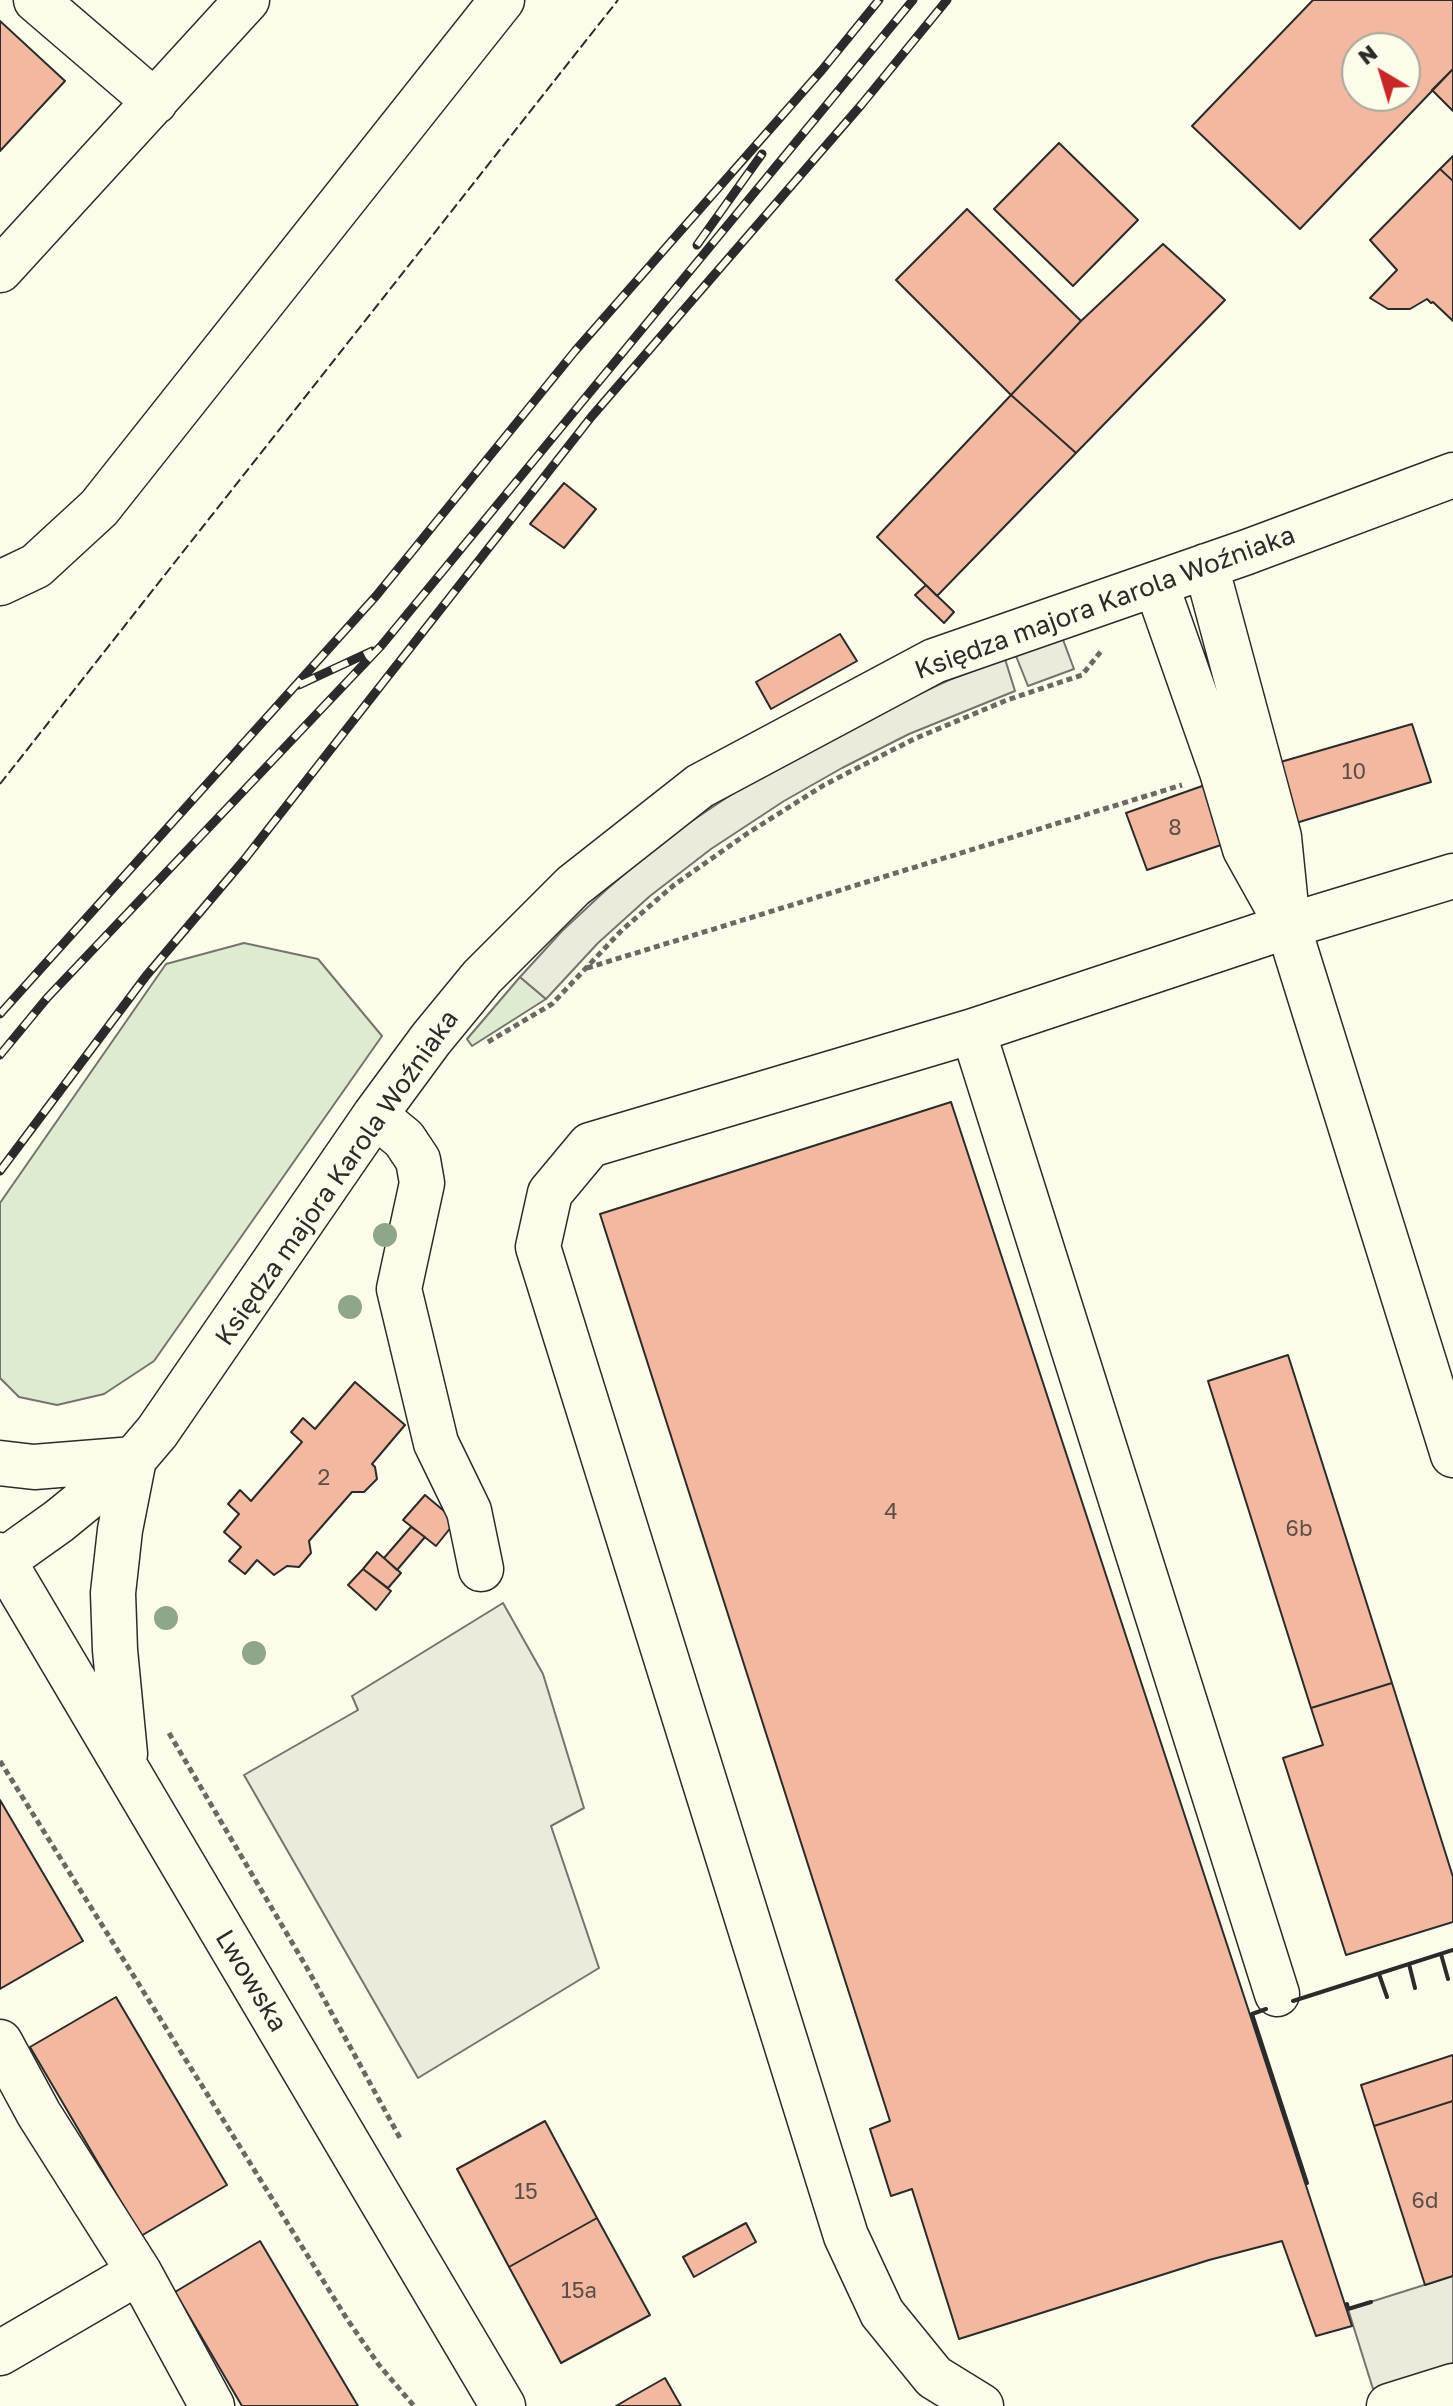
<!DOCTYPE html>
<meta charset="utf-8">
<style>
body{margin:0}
#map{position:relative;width:1453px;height:2406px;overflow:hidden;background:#fdfbea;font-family:"Golos Text",sans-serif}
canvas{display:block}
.north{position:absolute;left:1341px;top:32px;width:80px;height:80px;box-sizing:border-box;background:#fdfbea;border:2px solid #a9a89e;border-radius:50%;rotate:322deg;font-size:22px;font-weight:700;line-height:32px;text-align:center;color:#2b2b2b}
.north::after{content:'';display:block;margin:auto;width:28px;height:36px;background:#c62828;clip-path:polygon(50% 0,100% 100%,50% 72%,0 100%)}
</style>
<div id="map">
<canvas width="1453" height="2406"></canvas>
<div class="north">N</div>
</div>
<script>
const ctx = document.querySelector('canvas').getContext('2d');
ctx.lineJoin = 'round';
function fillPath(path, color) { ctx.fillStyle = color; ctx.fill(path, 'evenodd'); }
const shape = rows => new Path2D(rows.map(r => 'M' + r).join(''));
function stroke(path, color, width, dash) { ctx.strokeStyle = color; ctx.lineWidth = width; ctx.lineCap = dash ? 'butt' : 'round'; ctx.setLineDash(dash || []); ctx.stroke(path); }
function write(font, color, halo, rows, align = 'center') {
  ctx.font = font + ' "Golos Text",sans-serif'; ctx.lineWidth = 6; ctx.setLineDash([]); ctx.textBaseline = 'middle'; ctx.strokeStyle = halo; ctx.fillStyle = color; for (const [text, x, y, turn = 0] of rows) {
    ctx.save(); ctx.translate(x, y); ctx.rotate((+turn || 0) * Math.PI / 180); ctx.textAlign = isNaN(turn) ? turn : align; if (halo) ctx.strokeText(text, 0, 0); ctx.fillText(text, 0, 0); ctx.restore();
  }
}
const green = shape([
 [244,943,318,959,382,1036,154,1361,104,1394,57,1405,19,1397,0,1378,0,1203,166,964,244,943],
 [520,977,546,999,472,1046,467,1039,520,977]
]);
fillPath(green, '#deebd1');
stroke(green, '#74746e', 2);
const parking = shape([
 [1062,637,1074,669,1028,686,1016,656,1005,659,1015,691,909,734,842,768,784,801,711,849,650,896,598,943,546,999,520,977,562,931,606,890,665,839,750,782,839,731,949,680,1062,637],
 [503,1603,543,1674,584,1808,551,1826,599,1968,418,2078,244,1775,358,1710,352,1696,503,1603],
 [1453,2276,1453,2363,1373,2389,1348,2309,1453,2276]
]);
fillPath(parking, '#eceadb');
stroke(parking, '#74746e', 2);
const building = shape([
 [1313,0,1453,0,1453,69,1300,229,1192,126,1313,0],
 [1357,48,1405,48,1405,96,1357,96,1357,48],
 [0,21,65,81,0,151,0,21],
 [1453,69,1453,111,1432,90,1453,69],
 [1059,143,1138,220,1073,286,994,209,1059,143],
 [1453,156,1453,181,1440,169,1453,156],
 [1440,169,1453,181,1453,321,1433,302,1431,303,1427,299,1410,309,1388,309,1370,298,1397,270,1370,240,1440,169],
 [967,209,1081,321,1011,395,896,280,967,209],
 [1163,244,1225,300,1076,453,1011,395,1081,321,1163,244],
 [1011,395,1076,453,937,596,877,537,1011,395],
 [564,483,596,509,564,548,530,524,564,483],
 [926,585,954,612,944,623,915,595,926,585],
 [840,634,857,661,771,709,756,682,840,634],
 [1412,724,1431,782,1296,823,1277,763,1412,724],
 [1205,785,1224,844,1147,870,1126,813,1205,785],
 [951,1102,1352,2326,1316,2336,1282,2241,1209,2260,959,2339,912,2189,891,2196,870,2129,890,2121,600,1214,951,1102],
 [1288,1355,1392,1683,1311,1708,1208,1381,1288,1355],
 [355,1382,405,1425,372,1464,375,1467,377,1479,364,1492,352,1492,309,1541,311,1553,299,1567,287,1566,274,1575,257,1560,245,1574,229,1561,241,1547,224,1532,239,1514,228,1504,240,1490,251,1501,302,1442,291,1432,293,1430,303,1418,315,1429,355,1382],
 [425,1495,456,1521,436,1546,403,1520,425,1495],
 [411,1527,425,1537,397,1570,384,1558,411,1527],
 [377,1552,401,1573,388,1588,363,1569,377,1552],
 [363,1569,391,1591,376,1610,348,1585,363,1569],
 [1392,1683,1453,1877,1453,1922,1346,1955,1283,1758,1323,1745,1311,1708,1392,1683],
 [0,1800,83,1941,0,1989,0,1800],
 [116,1997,227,2185,141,2236,30,2047,116,1997],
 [1453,2055,1453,2101,1374,2126,1361,2085,1453,2055],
 [1453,2101,1453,2276,1425,2285,1374,2126,1453,2101],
 [545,2121,597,2218,509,2267,457,2169,545,2121],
 [597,2218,650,2315,561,2363,509,2267,597,2218],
 [746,2223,756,2242,694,2277,683,2257,746,2223],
 [260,2241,358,2406,242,2406,175,2292,260,2241],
 [665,2378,681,2406,616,2406,628,2399,665,2378]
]);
fillPath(building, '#f2b8a0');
stroke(building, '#2b2b2b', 2);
const minor = shape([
 [36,0,155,102],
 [0,270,247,0],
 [1206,566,1279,837,1288,926,1453,1455],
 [0,583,36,566,99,508,502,0],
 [1156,584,1222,772,1245,849,1279,910],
 [973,1031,1277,1994],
 [375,1115,404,1139,418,1160,422,1183,399,1289,436,1443,469,1511,481,1569],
 [0,1463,34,1467,134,1459],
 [0,1555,503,2406],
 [0,1563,59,1521,108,1481,134,1459,157,1432,375,1115,431,1039,482,977,573,886,700,786,934,661,1247,552,1453,475],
 [125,1754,115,1650,113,1593,120,1530,134,1459],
 [0,2042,39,2114,139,2272,212,2406],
 [0,2353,139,2272],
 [981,2406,934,2377,882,2313,846,2236,538,1247,550,1193,590,1145,973,1031,1288,926,1453,876],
 [1389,2406,1453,2386]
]);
stroke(minor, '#2b2b2b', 47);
stroke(shape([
 [587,968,1182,785],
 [488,1042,552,1004,622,930,674,885,748,833,824,785,914,739,1007,700,1082,675,1102,650],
 [169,1733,307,1968,400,2138],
 [0,1761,347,2319,379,2365,414,2406]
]), '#6a6964', 5, [6, 4]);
stroke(minor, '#fdfbea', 44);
const rail = shape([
 [697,245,762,154],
 [299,685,372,651],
 [0,1014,376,596,575,351,822,70,879,0],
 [0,1055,47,998,381,646,913,0],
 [0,1171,146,976,244,860,592,416,862,104,947,0]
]);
stroke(rail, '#2b2b2b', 9);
stroke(rail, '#fdfbea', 6, [18]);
stroke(shape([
 [0,784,618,0]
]), '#2b2b2b', 2, [10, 4]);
stroke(shape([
 [1441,1954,1448,1979],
 [1409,1964,1415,1988],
 [1379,1974,1387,1997],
 [1293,2001,1453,1950],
 [1266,2009,1252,2014,1307,2183],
 [1347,2304,1348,2309,1371,2302]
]), '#2b2b2b', 4);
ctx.fillStyle = '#8ea78a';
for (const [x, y] of [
 [385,1235],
 [350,1307],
 [166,1618],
 [254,1653]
]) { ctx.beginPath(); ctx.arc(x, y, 12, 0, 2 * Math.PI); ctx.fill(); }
write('22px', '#5d4e48', null, [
 ["10",1354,772],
 ["8",1175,828],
 ["2",324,1478],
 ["4",891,1512],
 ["6b",1299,1529],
 ["15",526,2192],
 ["6d",1425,2201],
 ["15a",579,2291]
]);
write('26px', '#2b2b2b', '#fdfbea', [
 ["Księdza majora Karola Woźniaka",1105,603,-20],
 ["Księdza majora Karola Woźniaka",337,1178,-55],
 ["Lwowska",251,1981,59]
]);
</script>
